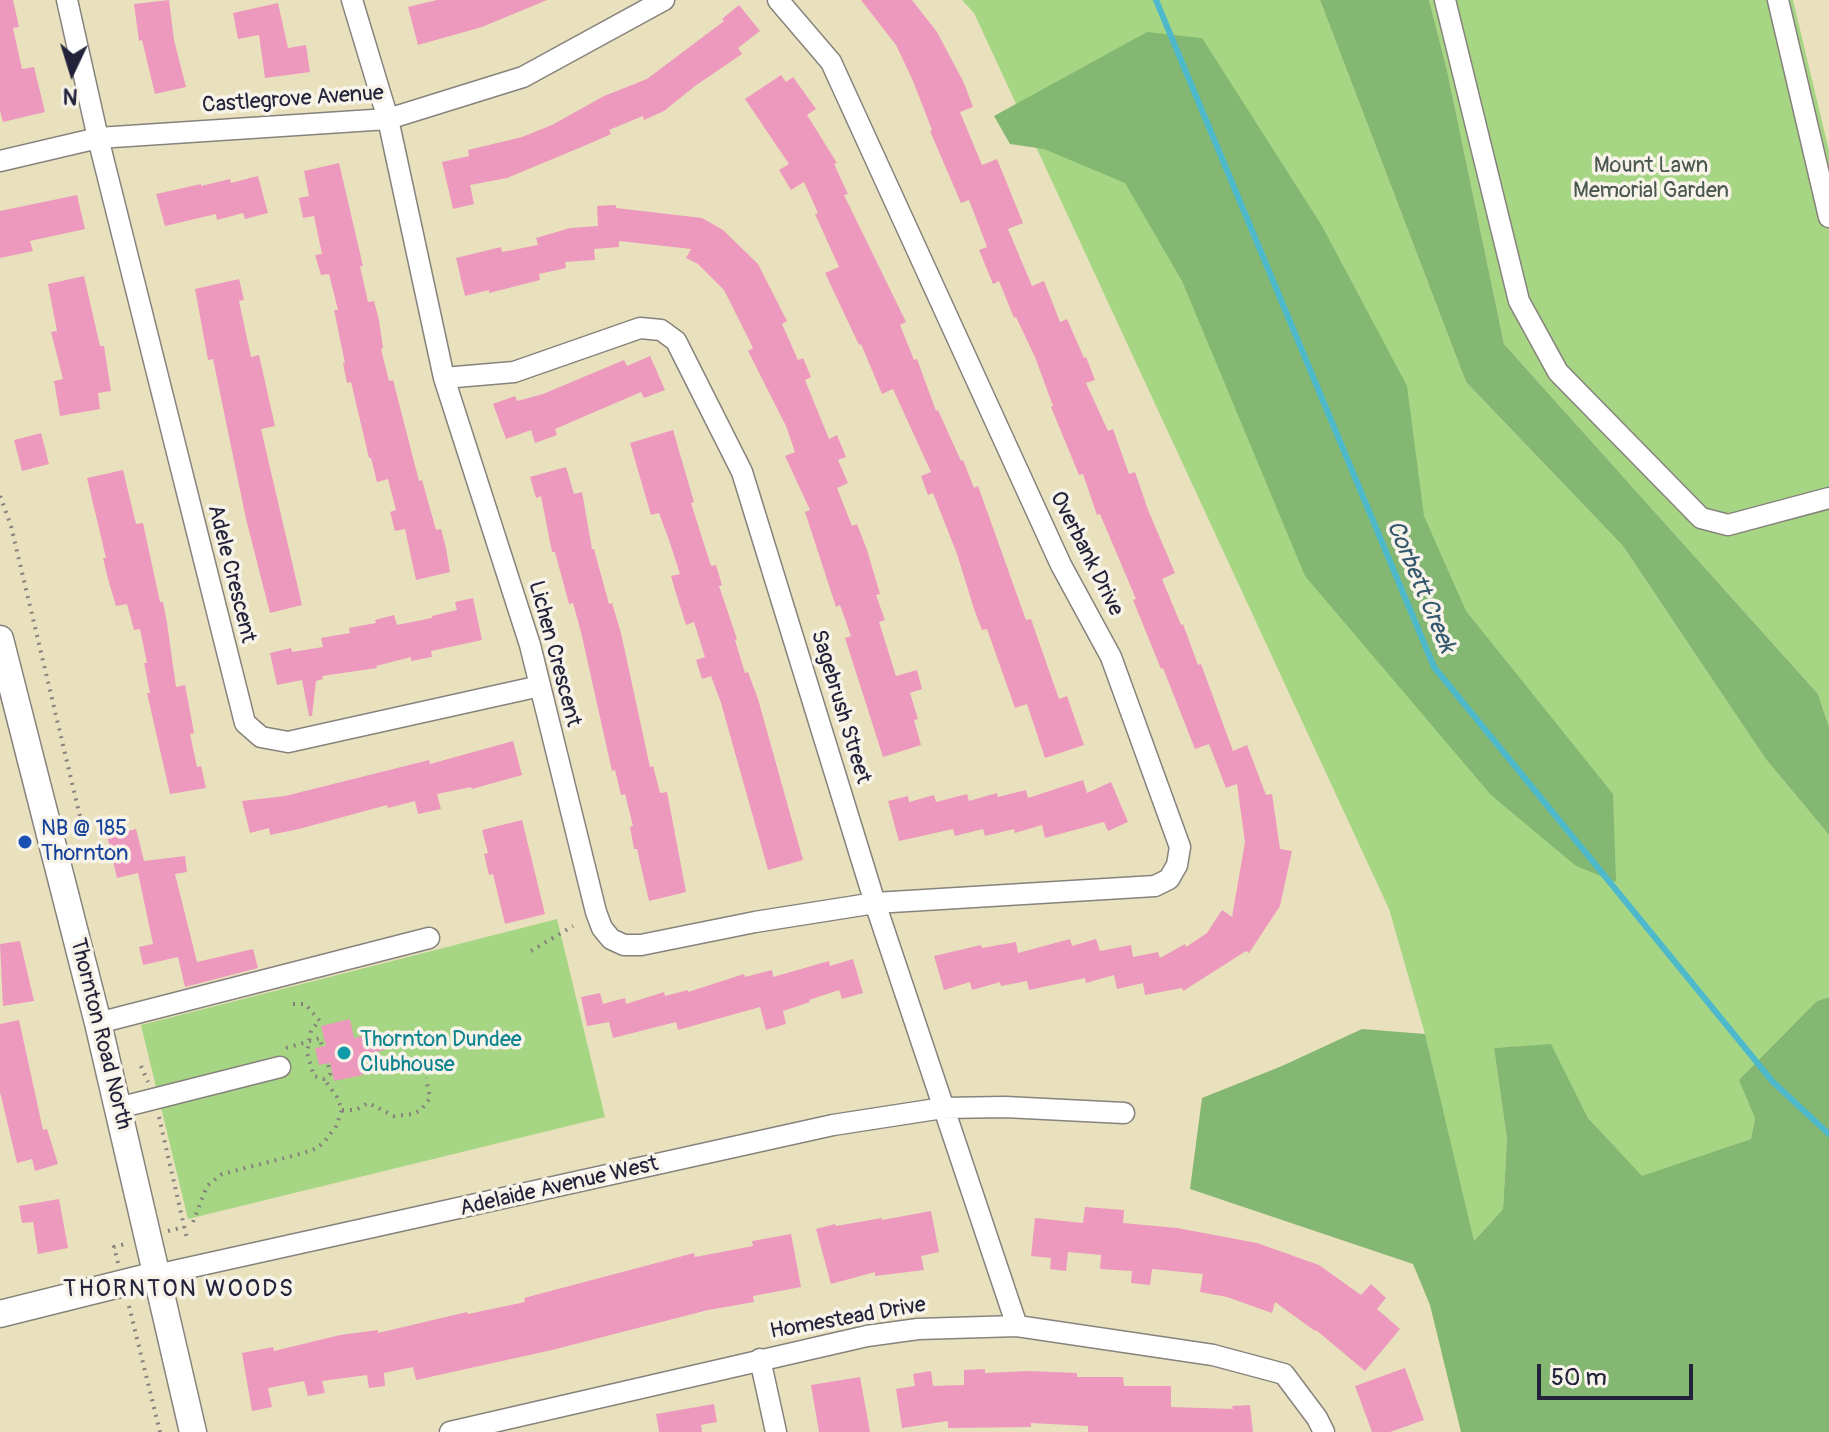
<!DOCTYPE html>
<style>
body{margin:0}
#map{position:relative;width:1829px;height:1432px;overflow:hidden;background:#e9e1bd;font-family:Pangolin,sans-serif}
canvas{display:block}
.north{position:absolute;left:32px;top:32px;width:80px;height:80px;-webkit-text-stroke:6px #f7f3e8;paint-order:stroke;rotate:184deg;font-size:22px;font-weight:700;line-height:32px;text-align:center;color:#22223b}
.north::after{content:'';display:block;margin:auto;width:28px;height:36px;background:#22223b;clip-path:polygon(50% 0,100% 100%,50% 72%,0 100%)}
.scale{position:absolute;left:1537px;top:1364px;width:156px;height:36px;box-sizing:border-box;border:4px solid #22223b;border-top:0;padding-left:10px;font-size:24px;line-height:28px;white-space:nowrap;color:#22223b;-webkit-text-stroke:6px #f7f3e8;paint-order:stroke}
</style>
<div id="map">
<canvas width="1829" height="1432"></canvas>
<div class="north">N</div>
<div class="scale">50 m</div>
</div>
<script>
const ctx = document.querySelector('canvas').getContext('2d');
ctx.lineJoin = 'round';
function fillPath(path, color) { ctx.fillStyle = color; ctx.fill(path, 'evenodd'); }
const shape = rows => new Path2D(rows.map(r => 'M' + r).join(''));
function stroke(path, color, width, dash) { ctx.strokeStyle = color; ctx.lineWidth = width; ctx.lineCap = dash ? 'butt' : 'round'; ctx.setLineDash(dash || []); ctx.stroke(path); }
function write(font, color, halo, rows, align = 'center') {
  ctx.font = font + ' Pangolin,sans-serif'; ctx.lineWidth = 7; ctx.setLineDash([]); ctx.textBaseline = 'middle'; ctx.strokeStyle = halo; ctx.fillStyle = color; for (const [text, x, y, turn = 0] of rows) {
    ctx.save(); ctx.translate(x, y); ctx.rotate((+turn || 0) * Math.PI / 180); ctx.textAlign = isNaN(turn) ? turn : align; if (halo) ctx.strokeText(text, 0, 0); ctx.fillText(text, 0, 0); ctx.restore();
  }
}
fillPath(shape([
 [962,0,1320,0,1466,382,1623,546,1765,758,1829,835,1829,997,1817,1001,1755,1118,1751,1139,1642,1177,1588,1118,1551,1045,1494,1048,1507,1139,1503,1209,1473,1242,1425,1034,1389,909,974,13],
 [1429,0,1793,0,1829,151,1829,727,1818,694,1504,344,1447,70],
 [557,919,605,1117,188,1219,141,1025]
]), '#a6d684');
fillPath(shape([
 [1320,0,1429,0,1447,70,1504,344,1818,694,1829,727,1829,835,1765,758,1623,546,1466,382],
 [1147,32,1202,38,1322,226,1407,386,1424,516,1466,611,1613,794,1616,882,1576,866,1491,795,1305,576,1182,281,1125,183,1044,149,1010,144,994,116],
 [1829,997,1829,1432,1461,1432,1430,1305,1413,1264,1190,1189,1202,1098,1282,1066,1362,1029,1425,1034,1474,1241,1503,1209,1507,1139,1494,1048,1551,1044,1588,1118,1642,1176,1751,1139,1755,1118,1739,1080,1817,1001]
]), '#84b772');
stroke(shape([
 [1156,0,1434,667,1773,1082,1829,1134]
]), '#4fb9cc', 6);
fillPath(shape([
 [0,0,13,0,19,27,13,28,22,69,34,67,45,112,3,122,0,111],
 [169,0,174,40,186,87,155,94,142,40,139,41,134,4],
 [437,0,547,0,482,27,418,45,408,7],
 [861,0,912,0,937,32,964,83,973,107,960,112,982,165,997,159,1023,223,1008,229,1032,286,1044,281,1060,322,1067,319,1084,358,1086,357,1095,380,1086,383,1108,431,1113,429,1129,474,1135,472,1148,510,1175,573,1162,579,1181,625,1183,624,1198,665,1201,664,1233,751,1247,745,1266,795,1272,794,1280,849,1292,851,1280,906,1249,953,1246,951,1183,991,1182,988,1145,995,1143,983,1117,989,1114,975,1086,983,1085,978,1029,990,1027,981,1001,986,1000,982,972,990,970,982,944,990,934,956,981,945,982,948,1016,942,1018,953,1070,939,1072,946,1096,939,1100,951,1131,945,1133,957,1158,952,1160,958,1185,944,1186,947,1207,933,1222,910,1232,917,1245,842,1237,784,1226,788,1209,744,1195,749,1163,668,1161,669,1133,600,1136,599,1100,514,1097,515,1083,474,1079,475,1051,407,1053,406,1035,357,1016,317,1014,318,999,281,993,284,979,250,987,247,969,200,961,203,930,131,932,130,913,81,896,45],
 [278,3,288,48,306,45,310,72,265,78,259,35,238,39,233,13],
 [739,5,760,31,738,48,742,54,695,86,664,111,644,120,643,116,609,130,611,134,591,143,507,178,470,185,474,204,453,209,442,162,469,156,468,150,522,137,552,125,604,96,647,79,724,21,722,19],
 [781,75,786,82,793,77,816,109,807,115,837,163,834,164,848,194,844,195,906,322,900,325,914,360,917,359,936,411,938,410,961,461,963,460,974,488,978,486,1026,620,1031,619,1059,699,1067,696,1084,745,1045,758,1027,704,1015,708,987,629,982,630,974,609,957,554,933,493,928,495,921,476,931,472,893,389,882,394,861,344,859,345,825,273,839,267,815,214,818,213,804,182,791,190,779,170,789,164,745,99],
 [339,163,363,266,360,266,368,302,374,301,379,320,383,348,381,349,389,381,393,380,419,481,422,480,436,530,441,529,446,548,450,572,416,580,405,529,395,531,390,512,396,510,388,479,377,482,371,458,369,458,351,382,347,383,343,363,345,363,334,310,338,310,329,274,321,275,315,255,322,254,314,216,303,218,299,198,309,196,304,171],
 [258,176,268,213,245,219,243,213,217,220,216,214,165,226,156,194,201,184,201,186,230,179,231,183],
 [77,195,85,229,30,241,33,251,0,258,0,211],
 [616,205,616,208,702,218,723,230,758,264,787,321,782,324,798,360,803,358,811,377,805,380,829,439,837,435,846,457,838,460,848,483,837,488,852,526,857,524,867,550,880,594,876,595,885,620,879,622,896,676,917,670,922,689,910,693,918,719,914,720,921,745,883,757,845,638,851,636,840,605,836,607,805,512,810,510,785,456,795,452,786,426,748,351,753,348,724,290,698,264,686,258,691,249,619,241,619,247,594,249,595,260,565,262,566,268,539,274,540,280,489,293,489,290,465,296,456,258,501,247,502,252,538,245,536,238,570,228,598,226,597,206],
 [84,276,100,346,104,346,111,391,98,393,100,409,60,416,54,381,63,379,51,332,57,331,48,284],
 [239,279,244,300,239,301,251,357,259,355,275,426,261,429,302,605,270,613,246,519,213,359,208,360,195,289],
 [650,356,665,390,644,398,641,392,555,429,557,435,535,443,531,430,506,439,493,404,515,396,517,401,543,394,624,360,627,366],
 [673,430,694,502,691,503,711,566,716,565,722,585,719,586,737,639,735,640,745,673,748,672,758,699,803,860,768,870,721,703,711,676,702,679,696,660,705,657,694,622,686,625,675,590,671,576,680,574,669,540,659,513,651,515,630,443],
 [41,433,49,464,22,471,14,440],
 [566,467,574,494,582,492,592,549,594,549,609,604,612,603,621,633,650,767,653,766,660,793,667,792,686,892,649,901,637,849,634,849,630,827,633,826,625,794,621,795,615,770,612,771,581,632,573,603,569,604,555,552,552,552,541,496,536,498,530,477],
 [123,470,136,524,143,523,160,602,163,602,167,623,176,687,185,685,194,733,190,734,197,767,201,766,206,788,170,794,147,693,150,693,144,663,147,663,140,629,134,630,127,604,116,606,108,579,103,558,106,558,87,478],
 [473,598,482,640,431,651,432,657,411,661,411,657,376,666,377,668,322,676,323,679,316,681,312,716,309,716,302,680,277,685,270,653,291,648,292,652,323,647,321,638,350,633,349,628,376,623,375,620,394,615,397,625,432,618,432,616,457,610,455,602],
 [513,741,522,775,472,789,471,787,437,794,441,809,418,814,415,801,388,808,387,805,299,829,270,835,269,828,250,833,242,801,285,796,429,760,430,764],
 [1083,780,1087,793,1111,782,1128,822,1108,831,1104,822,1045,838,1042,825,1015,833,1014,829,985,836,983,829,955,836,953,829,899,841,888,801,908,796,909,802,934,795,936,802,967,794,969,801,997,793,998,797,1026,790,1028,798],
 [522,820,545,914,505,924,493,874,489,875,484,854,488,853,482,830],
 [136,829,144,861,185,856,187,872,175,874,197,962,253,949,258,968,185,987,178,957,143,965,139,947,153,944,138,873,117,878,107,836],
 [20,941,34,1001,3,1006,0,944],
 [853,959,863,993,842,999,839,990,809,1000,810,1002,783,1011,786,1024,766,1030,760,1007,678,1030,676,1022,613,1038,609,1022,587,1026,581,997,600,993,603,1004,625,998,626,1004,664,992,665,996,688,990,688,992,744,974,745,977,772,970,773,977,829,961,830,966],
 [350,1019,354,1038,381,1032,385,1050,359,1056,363,1075,334,1081,330,1063,319,1065,315,1048,326,1046,321,1026],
 [19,1020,43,1130,47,1129,58,1164,35,1171,32,1159,17,1163,0,1092,0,1024],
 [59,1199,68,1248,38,1254,33,1222,22,1223,19,1206],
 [1085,1207,1124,1210,1123,1223,1177,1228,1257,1243,1319,1265,1361,1295,1371,1284,1386,1298,1377,1309,1400,1329,1365,1371,1316,1330,1315,1331,1275,1302,1272,1313,1227,1297,1200,1292,1203,1274,1152,1269,1150,1285,1131,1283,1132,1271,1100,1269,1101,1255,1068,1252,1066,1271,1050,1269,1051,1258,1031,1256,1035,1218,1083,1223],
 [931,1211,939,1252,921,1256,924,1270,875,1276,875,1272,831,1284,816,1229,835,1224,836,1226,882,1218,882,1220],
 [791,1234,801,1287,753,1296,754,1302,708,1310,552,1350,416,1380,413,1367,384,1373,385,1386,369,1388,367,1375,322,1381,325,1393,308,1396,304,1381,268,1388,272,1407,252,1411,242,1353,273,1347,274,1351,340,1335,378,1330,378,1333,467,1312,468,1314,525,1302,524,1298,694,1253,695,1257,753,1246,752,1241],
 [1405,1368,1424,1420,1390,1432,1372,1432,1355,1386],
 [985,1369,985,1373,1029,1371,1077,1373,1077,1377,1123,1377,1124,1386,1171,1386,1171,1407,1233,1409,1232,1406,1250,1405,1253,1432,1088,1432,1088,1426,1031,1423,1031,1427,948,1428,948,1421,902,1428,896,1389,915,1386,913,1374,931,1371,933,1386,964,1385,964,1370],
 [860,1377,870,1432,819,1432,811,1385],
 [714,1404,717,1422,701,1425,702,1432,659,1432,656,1414]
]), '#ed99bd');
const minor = shape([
 [67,0,98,138,245,723,261,737,288,742,540,686],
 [352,0,388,119,444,378,530,645,596,912,602,928,611,939,624,945,641,945,755,922,875,903,1155,886,1169,879,1177,865,1180,847,1111,657,1061,565,831,62,778,0],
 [1445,0,1519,301,1558,372,1701,518,1728,525,1829,498],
 [1778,0,1829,217],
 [0,161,98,138,388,119,523,77,664,0],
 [444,378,514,372,640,328,661,330,676,341,742,472,875,903,1017,1326],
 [98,1023,429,938],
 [118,1108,280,1067],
 [156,1275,833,1125,943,1108,1005,1107,1124,1113],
 [760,1359,776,1432],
 [450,1432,867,1336,918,1329,1017,1326,1213,1355,1284,1374,1317,1418,1324,1432]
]);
const major = shape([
 [0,639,98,1023,193,1432],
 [0,1314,156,1275]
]);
stroke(minor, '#86827c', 23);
stroke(major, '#86827c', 29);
stroke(shape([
 [0,496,11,526,82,825],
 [531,951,573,926],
 [293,1004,305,1004,320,1021,311,1030,307,1053,314,1076,324,1079,330,1074,328,1063],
 [286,1048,320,1038,322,1047],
 [141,1066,148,1082],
 [342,1110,356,1110,368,1103,394,1116,413,1114,421,1110,430,1098,426,1078],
 [159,1117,187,1239],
 [193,1222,207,1186,222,1174,304,1153,317,1148,325,1141,336,1126,342,1110,337,1097,324,1079],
 [168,1231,184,1227],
 [118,1263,114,1247,129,1243],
 [129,1306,160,1432]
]), '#86827c', 4, [2, 6]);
stroke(minor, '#fff', 20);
stroke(major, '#fff', 26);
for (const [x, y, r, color] of [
 [25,842,8,"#1a4fb4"],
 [344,1053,8,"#0f9aa8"]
]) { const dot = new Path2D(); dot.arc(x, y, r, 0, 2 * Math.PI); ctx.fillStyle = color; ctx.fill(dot); stroke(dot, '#f7f3e8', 3); }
write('22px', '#22223b', '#f7f3e8', [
 ["Castlegrove Avenue",293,100,-4],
 ["Overbank Drive",1086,554,63],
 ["Adele Crescent",231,574,76],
 ["Lichen Crescent",554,654,75],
 ["Sagebrush Street",840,707,73],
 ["Thornton Road North",100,1034,76],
 ["Adelaide Avenue West",559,1187,-13],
 ["Homestead Drive",848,1319,-10]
]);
write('22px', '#4a5851', '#f7f3e8', [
 ["Mount Lawn",1651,166],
 ["Memorial Garden",1651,191]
]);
write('22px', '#164399', '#f7f3e8', [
 ["NB @ 185",41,829],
 ["Thornton",41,854]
], 'left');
write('22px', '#0d838f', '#f7f3e8', [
 ["Thornton Dundee",360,1040],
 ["Clubhouse",360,1065]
], 'left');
write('italic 24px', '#32576e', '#f7f3e8', [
 ["Corbett Creek",1420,587,67]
]);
ctx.letterSpacing = '2px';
write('24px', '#22223b', '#f7f3e8', [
 ["THORNTON WOODS",179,1290]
]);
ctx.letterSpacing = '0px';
</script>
